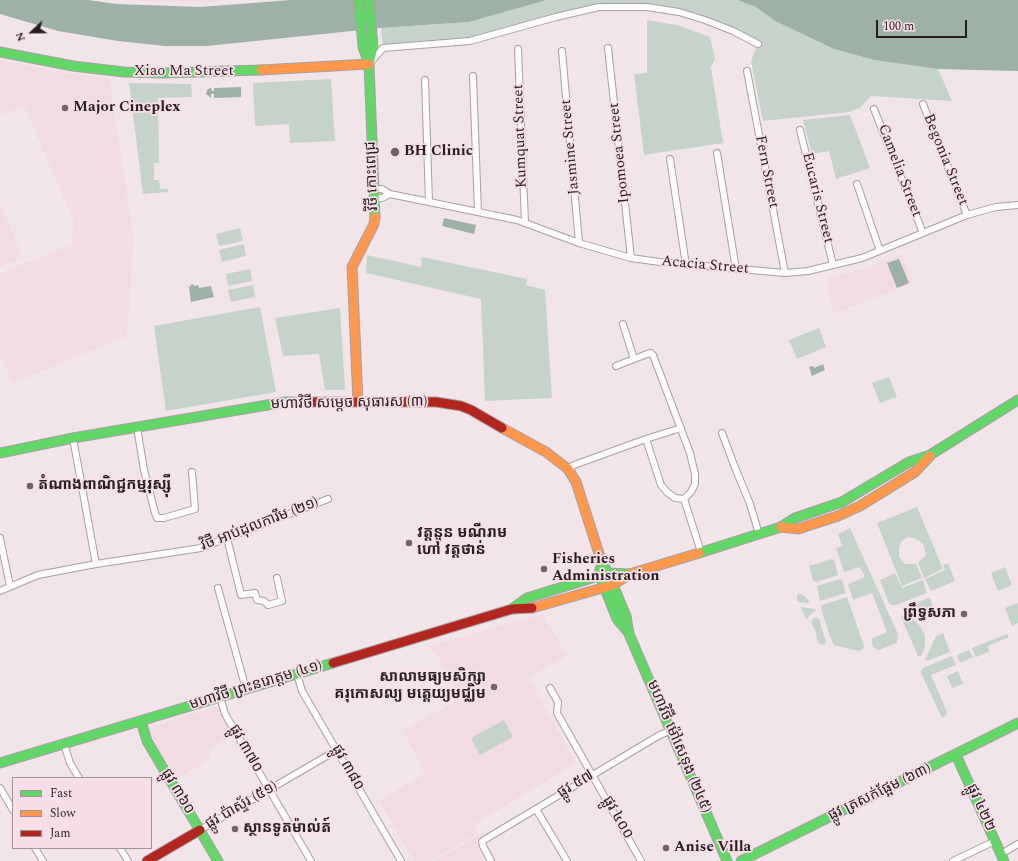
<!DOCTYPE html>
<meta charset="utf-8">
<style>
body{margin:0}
#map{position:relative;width:1018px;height:861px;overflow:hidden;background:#f2e5e9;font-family:Spectral,serif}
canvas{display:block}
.legend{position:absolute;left:12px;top:777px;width:140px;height:72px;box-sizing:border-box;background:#f8dfe7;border:1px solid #a49297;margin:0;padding:5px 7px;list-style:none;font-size:12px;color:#261e20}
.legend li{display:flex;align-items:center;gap:8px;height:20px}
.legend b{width:20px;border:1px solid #a49297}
.north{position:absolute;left:12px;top:12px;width:40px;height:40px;-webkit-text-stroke:3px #f8dfe7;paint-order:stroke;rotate:248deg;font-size:11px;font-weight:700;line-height:16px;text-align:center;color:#261e20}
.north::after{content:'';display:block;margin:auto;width:14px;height:18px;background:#261e20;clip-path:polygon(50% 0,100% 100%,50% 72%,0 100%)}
.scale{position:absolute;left:876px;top:20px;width:91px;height:18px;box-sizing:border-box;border:2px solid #261e20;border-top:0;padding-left:5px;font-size:12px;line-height:14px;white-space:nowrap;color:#261e20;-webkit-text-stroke:3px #f8dfe7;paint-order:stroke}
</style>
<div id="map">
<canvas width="1018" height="861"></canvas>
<ul class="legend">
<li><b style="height:5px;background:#63d668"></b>Fast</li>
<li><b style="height:5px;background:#ff974d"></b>Slow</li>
<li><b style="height:5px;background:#b3261e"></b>Jam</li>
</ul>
<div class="north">N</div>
<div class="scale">100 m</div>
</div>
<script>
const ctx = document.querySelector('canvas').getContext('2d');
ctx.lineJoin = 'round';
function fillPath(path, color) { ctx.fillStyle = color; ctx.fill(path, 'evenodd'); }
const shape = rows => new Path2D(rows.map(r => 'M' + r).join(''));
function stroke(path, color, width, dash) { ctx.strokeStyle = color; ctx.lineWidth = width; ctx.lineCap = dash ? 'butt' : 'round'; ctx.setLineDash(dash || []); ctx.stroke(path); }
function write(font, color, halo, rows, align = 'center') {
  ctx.font = font + ' Spectral,"Noto Sans Khmer",serif'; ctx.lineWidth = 3.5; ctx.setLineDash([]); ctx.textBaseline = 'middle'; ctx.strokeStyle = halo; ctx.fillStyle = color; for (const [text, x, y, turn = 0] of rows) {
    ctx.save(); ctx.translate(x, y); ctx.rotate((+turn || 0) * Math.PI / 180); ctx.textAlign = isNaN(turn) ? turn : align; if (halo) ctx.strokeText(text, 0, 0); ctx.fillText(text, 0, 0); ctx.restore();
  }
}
fillPath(shape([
 [118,0,228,0,200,2],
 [0,60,73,74,109,78,134,240,127,336,13,383,0,355,0,274,72,244,73,219,24,106,0,116],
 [0,204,23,257,0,267],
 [901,254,913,283,833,314,828,291,827,277,850,273,870,267],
 [543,614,567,656,528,677,576,763,475,824,477,831,473,836,430,861,414,861,379,800,425,774,403,731,461,698,436,654,429,646],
 [217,706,234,735,207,750,212,758,177,779,153,739,149,728],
 [481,834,497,861,434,861]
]), '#f3dbe3');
fillPath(shape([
 [547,0,737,0,756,7,775,21,834,49,874,60,938,69,952,101,871,96,860,108,849,112,763,121,751,61,758,43,705,20,647,7,599,7,470,41,383,48,381,28,469,22],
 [647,20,677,25,710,37,715,59,711,67,723,143,644,155,634,74,647,73],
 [331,79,335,141,290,143,289,124,255,126,253,83],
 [129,83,191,84,192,97,158,98,159,163,154,163,154,180,159,180,160,189,168,189,168,192,143,194],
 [850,115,870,168,836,179,829,151,812,154,803,120],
 [240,228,243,241,219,246,216,234],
 [244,244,246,256,222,262,219,250],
 [367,255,421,267,422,257,527,279,526,285,545,290,552,398,485,401,481,299,366,273],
 [250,269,252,281,228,286,226,274],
 [253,285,255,297,231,302,228,290],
 [260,307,276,392,166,411,154,326],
 [340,308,345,390,325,390,319,354,283,356,275,318],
 [819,328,826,347,797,359,789,340],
 [889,377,897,397,880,403,872,383],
 [917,507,943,569,924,578,918,563,926,555,925,550,923,544,918,540,913,538,908,537,903,540,900,544,899,548,899,557,905,564,916,564,922,578,902,586,877,523],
 [850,528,898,634,897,643,879,650,873,647,871,639,887,632,872,593,853,600,848,584,865,577,860,567,844,572,836,548,842,546,838,534],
 [831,559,834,560,838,575,816,582,813,581,809,566],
 [948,563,955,581,931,591,925,579,945,570,943,565],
 [1005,567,1012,585,998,591,991,573],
 [895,573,902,588,923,580,927,593,896,605,892,605,889,603,880,580],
 [840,579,842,580,846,593,820,601,817,586],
 [798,593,803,595,810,602,809,603,798,602,797,599],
 [847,597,864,646,863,649,861,650,858,651,834,645,830,637,821,608,822,605],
 [928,598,930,598,936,616,928,619,903,609,903,608],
 [1018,603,1018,623,1012,626,1005,608],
 [801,607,815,609,816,610,810,615,806,620],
 [902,615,913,619,921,627,925,636,925,647,921,656,918,656,901,617],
 [816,617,819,619,826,642,824,645,818,643,816,635,817,635,811,622,814,618],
 [943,633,950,652,927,661,925,660,936,636],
 [1007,634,1009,637,988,646,989,652,976,657,972,648],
 [969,650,973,657,960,663,957,655],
 [952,656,956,665,931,675,947,712,946,715,942,718,921,673,921,671,923,668],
 [958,671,963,684,952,688,947,676],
 [504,720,513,737,480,755,471,738]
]), '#c6d3cb');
fillPath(shape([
 [0,0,88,0,117,4,200,7,291,0,547,0,469,22,381,28,207,46,165,46,118,41,58,31,0,14],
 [737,0,1018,0,1018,71,938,69,874,60,834,49,775,21,756,7],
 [241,87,241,97,214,98,214,94,211,94,211,98,206,94,207,90,210,88,211,88,212,91,214,91,214,88],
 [444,218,476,225,474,234,442,226],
 [899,259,909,283,897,288,887,263],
 [192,284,195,286,198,285,199,288,211,286,214,297,191,302,189,287],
 [823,364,825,370,812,376,809,367,813,366,814,368]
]), '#9eb1a6');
const street = shape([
 [608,48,631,258],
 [518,49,525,223],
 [562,51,579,243],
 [370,63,383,48,470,41,556,17,599,7,647,7,679,12,705,20,733,31,758,44],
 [747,71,785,273],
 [473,76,478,212],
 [425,80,429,202],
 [923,104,967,215],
 [874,109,923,233],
 [800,130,833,265],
 [717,153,736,269],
 [670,159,686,265],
 [857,184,880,251],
 [375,189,382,189,390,194,517,220,579,243,631,258,660,262,785,273,808,271,862,258,967,215,996,207,1018,205],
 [375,198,382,198,390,194],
 [623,324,634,359],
 [616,366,647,354,651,353,653,355,690,453,695,474,695,484,691,492,684,499],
 [137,427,144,470,155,513,157,518,164,518,195,509,192,472],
 [722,433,734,465,750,504,759,534],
 [646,439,681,428],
 [568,469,574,465,646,439,661,485,667,492,675,498,684,499],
 [684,499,701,552],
 [0,538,10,586],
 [227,538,241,595,255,593,257,600,264,601,268,605,282,601,277,578],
 [96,564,201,548,328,499],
 [218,588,246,689],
 [0,591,38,575,96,564,73,438],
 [297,674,302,691,401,861],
 [550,688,558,702,557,713,641,861],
 [220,697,225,714,311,861],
 [64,744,70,763,79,778],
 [0,788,13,810],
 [536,809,567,861],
 [200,830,337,750],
 [35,848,43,861],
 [120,848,128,861],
 [1001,854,1018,844],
 [491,861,483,846,482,842,484,840,658,736,671,730],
 [953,861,995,841]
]);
const fast = shape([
 [359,0,363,47,369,64],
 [369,0,373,46,369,64,375,217],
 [0,52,73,66,124,72,165,73,261,70],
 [0,453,73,438,285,402,306,402],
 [699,553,781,527,795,518,842,502,909,462,930,455,1018,400],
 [601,560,608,573,626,616,629,634,727,861],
 [600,569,600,576,617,619,627,631],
 [512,609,527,598,608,573,630,574],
 [141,721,147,741,218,861],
 [956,755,1004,861],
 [0,763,333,663],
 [741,861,1018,723]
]);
const slow = shape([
 [261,70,369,64],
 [358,402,352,267,374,224,375,217],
 [502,428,546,452,568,469,576,482,601,560],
 [781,527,798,529,838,516,860,506,915,472,930,456],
 [532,608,613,585,630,574,699,553]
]);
const jam = shape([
 [306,402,436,402,461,406,471,410,502,428],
 [333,663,512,609,532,608],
 [147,861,200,830]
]);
stroke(street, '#a9a0a3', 8);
stroke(fast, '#a9a0a3', 11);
stroke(slow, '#a9a0a3', 11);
stroke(jam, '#a9a0a3', 11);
stroke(street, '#fdfbfc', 6);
stroke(fast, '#63d668', 9);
stroke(slow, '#ff974d', 9);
stroke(jam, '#b3261e', 9);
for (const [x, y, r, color] of [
 [65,108,4,"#6d6466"],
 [395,152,5,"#6d6466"],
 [30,486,4,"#6d6466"],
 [409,543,4,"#6d6466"],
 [544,569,4,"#6d6466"],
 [964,614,4,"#6d6466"],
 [494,687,4,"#6d6466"],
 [235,829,4,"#6d6466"],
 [666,848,4,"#6d6466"]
]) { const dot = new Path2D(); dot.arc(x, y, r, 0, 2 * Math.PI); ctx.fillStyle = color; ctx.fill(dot); stroke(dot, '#f8dfe7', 1.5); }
write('15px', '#261e20', '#f8dfe7', [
 ["Xiao Ma Street",184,72],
 ["Kumquat Street",521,136,-92],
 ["Jasmine Street",571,147,-95],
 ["Ipomoea Street",620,153,-96],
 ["Begonia Street",945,160,68],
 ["Camelia Street",899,171,69],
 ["Fern Street",766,172,79],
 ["វិថី កោះពេជ្រ",373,176,-92],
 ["Eucaris Street",817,198,76],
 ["Acacia Street",705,266,5],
 ["មហាវិថី សម្តេច សុធារស (៣)",349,404,-1],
 ["វិថី អាប់ដុលការីម (២១)",260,525,-21],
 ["មហាវិថី ព្រះនរោត្តម (៤១)",256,686,-17],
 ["មហាវិថី ម៉ៅសេទុង (២៤៥)",678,747,67],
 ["ផ្លូវ ៣៧០",245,749,60],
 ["ផ្លូវ ៣៨០",347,768,60],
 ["ផ្លូវ ៥៧",576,785,-31],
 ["ផ្លូវ ៣៦០",177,792,59],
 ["ផ្លូវ ត្រសក់ផ្អែម (៦៣)",880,793,-26],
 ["ផ្លូវ ប៉ាស្ទ័រ (៥១)",242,806,-30],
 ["ផ្លូវ ៤២២",980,808,66],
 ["ផ្លូវ ៤០០",617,818,60]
]);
write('bold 15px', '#261e20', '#f8dfe7', [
 ["Major Cineplex",73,108],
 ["BH Clinic",404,152],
 ["តំណាងពាណិជ្ជកម្មរុស្ស៊ី",38,486],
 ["វត្តនួន មណីរាម",417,534],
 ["ហៅ វត្តថាន់",417,551],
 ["Fisheries",552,560],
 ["Administration",552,577],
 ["ព្រឹទ្ធសភា",956,614,"right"],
 ["សាលាមធ្យមសិក្សា",486,678,"right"],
 ["គរុកោសល្យ មត្តេយ្យមជ្ឈិម",486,695,"right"],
 ["ស្ថានទូតម៉ាល់ត៍",243,829],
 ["Anise Villa",674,848]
], 'left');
</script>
